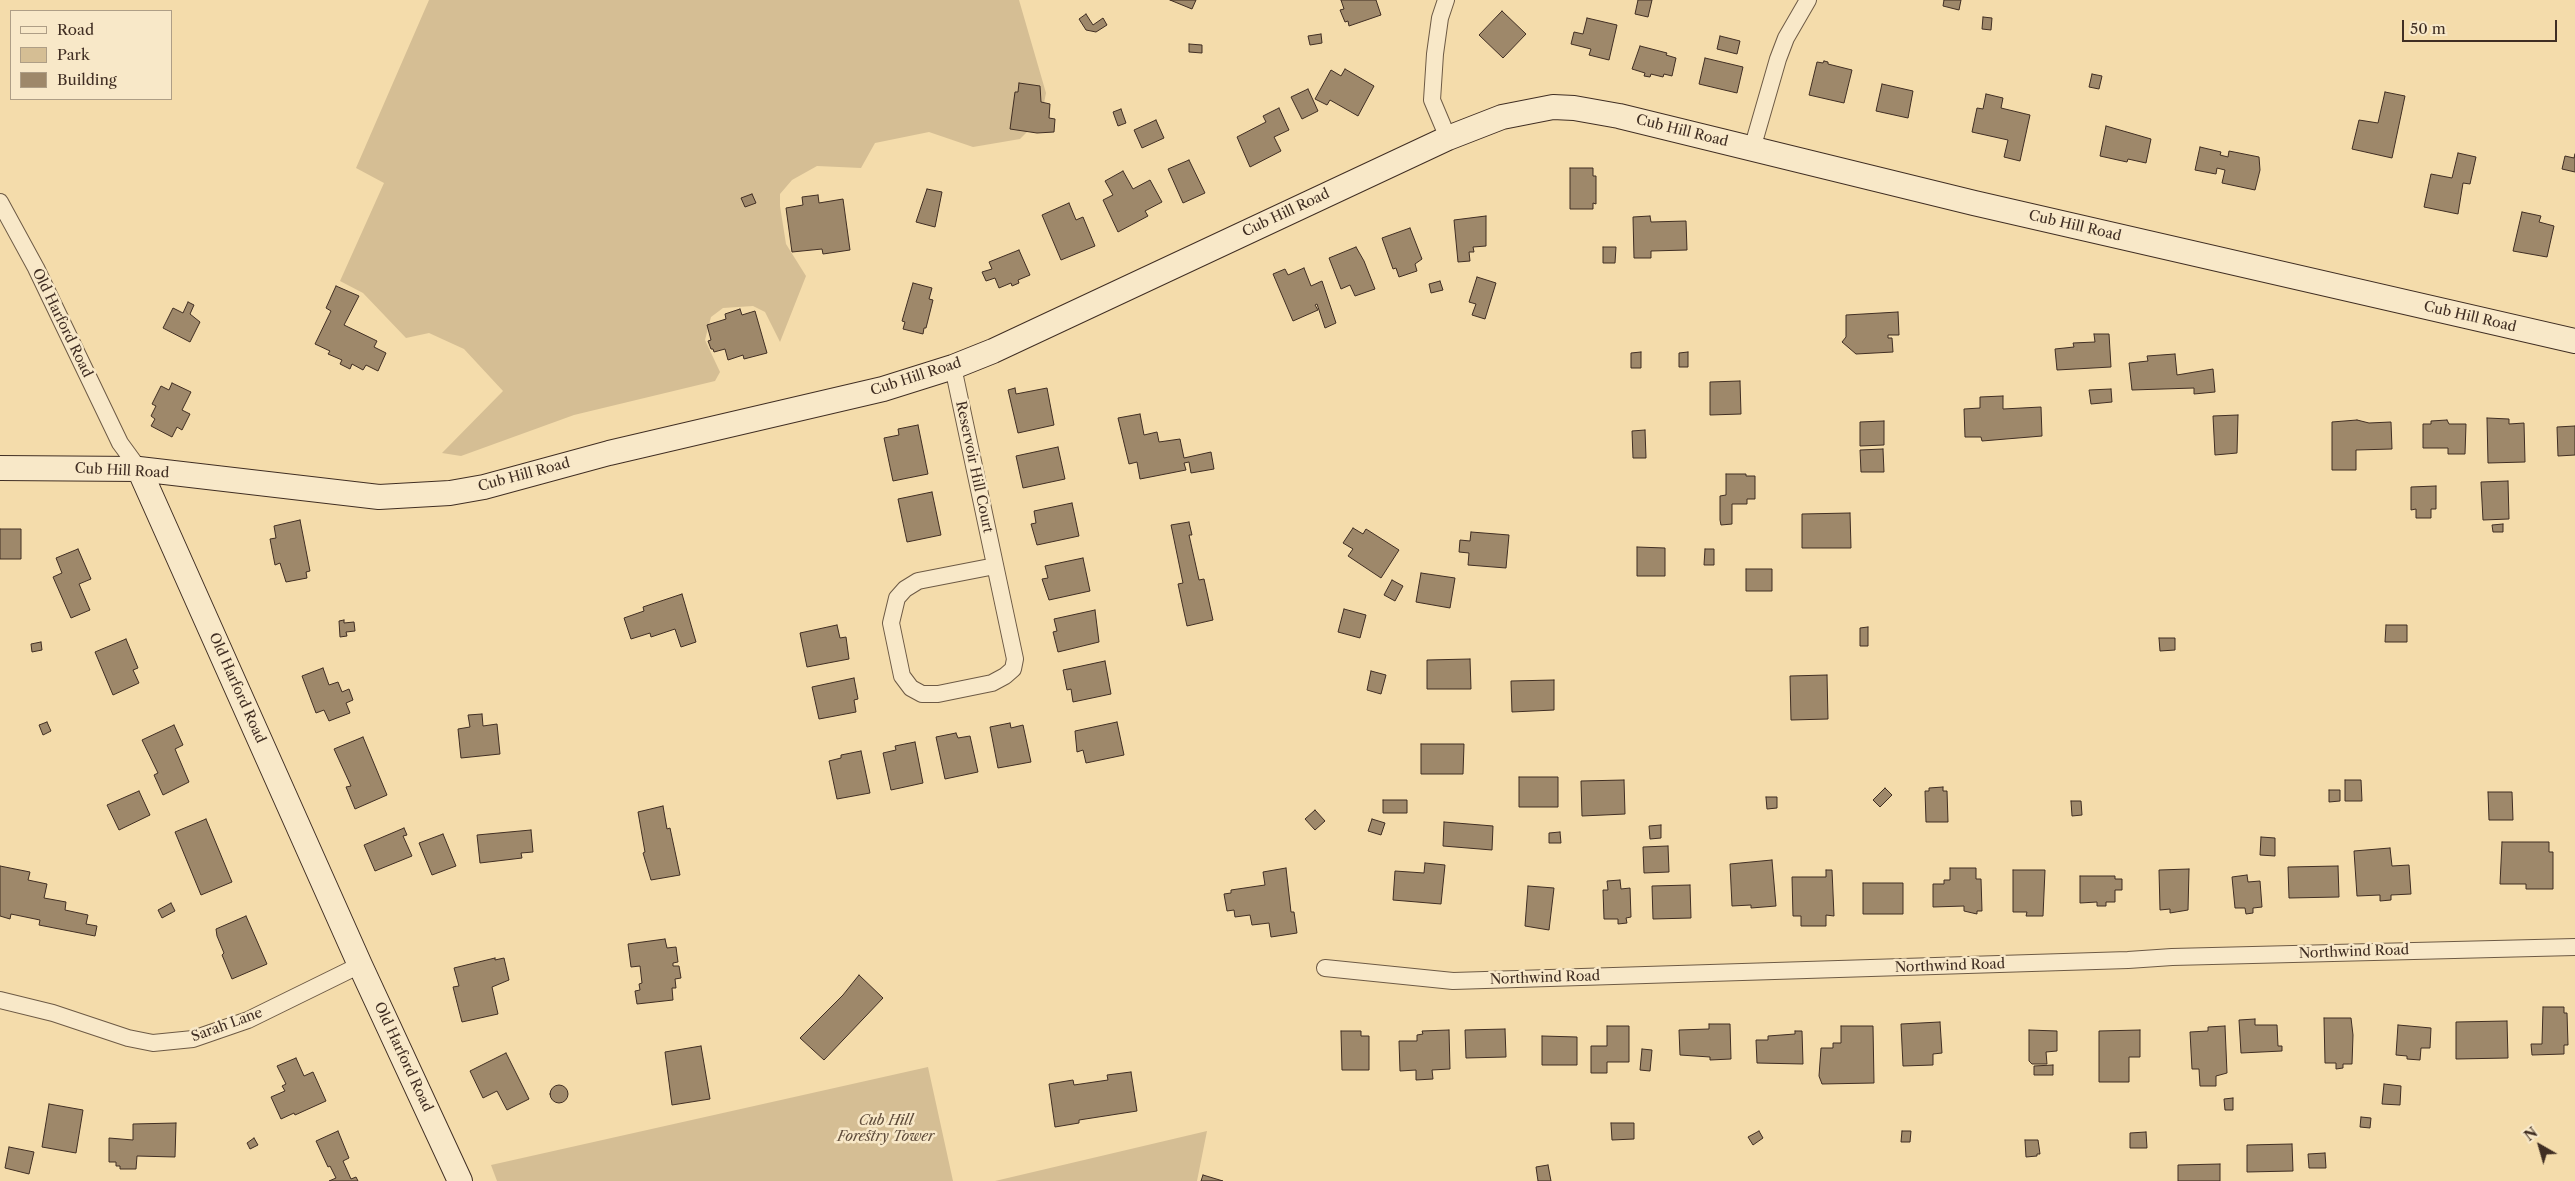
<!DOCTYPE html>
<style>
body{margin:0}
#map{position:relative;width:2575px;height:1181px;overflow:hidden;background:#f4dcab;font-family:"Libre Caslon Text",serif}
canvas{display:block}
.legend{position:absolute;left:10px;top:10px;width:162px;height:90px;box-sizing:border-box;background:#f8e8c8;border:1px solid #ae9e86;margin:0;padding:6px 9px;list-style:none;font-size:15px;color:#402e23}
.legend li{display:flex;align-items:center;gap:10px;height:25px}
.legend b{width:25px;border:1px solid #ae9e86}
.north{position:absolute;left:2515px;top:1121px;width:50px;height:50px;-webkit-text-stroke:4px #f8e8c8;paint-order:stroke;rotate:322deg;font-size:14px;font-weight:700;line-height:20px;text-align:center;color:#402e23}
.north::after{content:'';display:block;margin:auto;width:18px;height:22px;background:#402e23;clip-path:polygon(50% 0,100% 100%,50% 72%,0 100%)}
.scale{position:absolute;left:2402px;top:20px;width:155px;height:22px;box-sizing:border-box;border:2px solid #402e23;border-top:0;padding-left:6px;font-size:15px;line-height:18px;white-space:nowrap;color:#402e23;-webkit-text-stroke:4px #f8e8c8;paint-order:stroke}
</style>
<div id="map">
<canvas width="2575" height="1181"></canvas>
<ul class="legend">
<li><b style="height:6px;background:#f8e8c8"></b>Road</li>
<li><b style="height:14px;background:#d5be94"></b>Park</li>
<li><b style="height:14px;background:#9e886a"></b>Building</li>
</ul>
<div class="north">N</div>
<div class="scale">50 m</div>
</div>
<script>
const ctx = document.querySelector('canvas').getContext('2d');
ctx.lineJoin = 'round';
function fillPath(path, color) { ctx.fillStyle = color; ctx.fill(path, 'evenodd'); }
const shape = rows => new Path2D(rows.map(r => 'M' + r).join(''));
function stroke(path, color, width, dash) { ctx.strokeStyle = color; ctx.lineWidth = width; ctx.lineCap = dash ? 'butt' : 'round'; ctx.setLineDash(dash || []); ctx.stroke(path); }
function write(font, color, halo, rows, align = 'center') {
  ctx.font = font + ' "Libre Caslon Text",serif'; ctx.lineWidth = 5; ctx.setLineDash([]); ctx.textBaseline = 'middle'; ctx.strokeStyle = halo; ctx.fillStyle = color; for (const [text, x, y, turn = 0] of rows) {
    ctx.save(); ctx.translate(x, y); ctx.rotate((+turn || 0) * Math.PI / 180); ctx.textAlign = isNaN(turn) ? turn : align; if (halo) ctx.strokeText(text, 0, 0); ctx.fillText(text, 0, 0); ctx.restore();
  }
}
fillPath(shape([
 [429,0,1019,0,1046,93,1041,118,1020,139,973,147,929,132,875,143,861,168,817,166,792,180,780,194,780,206,786,244,806,276,780,342,765,312,753,306,723,308,711,317,705,340,720,372,715,381,574,415,461,456,442,453,503,391,464,349,429,333,406,338,363,293,340,281,384,183,356,168],
 [928,1067,953,1181,497,1181,491,1165],
 [1207,1131,1197,1181,995,1181]
]), '#d5be94');
const building = shape([
 [1170,0,1196,0,1192,9,1170,0],
 [1341,0,1376,0,1381,15,1349,26,1348,21,1345,22,1340,10,1344,9,1341,0],
 [1638,0,1652,0,1648,17,1635,14,1638,0],
 [1944,0,1961,0,1959,10,1943,6,1944,0],
 [1502,11,1526,34,1503,58,1479,35,1502,11],
 [1086,14,1093,25,1103,18,1107,25,1096,32,1086,30,1079,19,1086,14],
 [1983,17,1992,18,1991,30,1982,29,1983,17],
 [1587,18,1617,25,1609,60,1589,55,1591,49,1571,44,1574,32,1583,34,1587,18],
 [1321,34,1322,43,1310,45,1308,36,1321,34],
 [1720,36,1740,41,1737,54,1717,49,1720,36],
 [1189,44,1202,45,1202,53,1189,52,1189,44],
 [1640,46,1667,53,1666,55,1676,58,1672,76,1664,74,1663,77,1651,74,1650,77,1644,76,1645,73,1632,69,1640,46],
 [1705,58,1743,67,1737,93,1699,84,1705,58],
 [1824,61,1828,62,1828,64,1852,70,1844,103,1809,95,1817,62,1823,63,1824,61],
 [1345,69,1374,86,1358,116,1330,100,1327,105,1315,99,1331,70,1341,76,1345,69],
 [2092,74,2102,76,2099,89,2089,87,2092,74],
 [1019,83,1040,86,1041,102,1050,104,1049,118,1055,119,1054,132,1037,133,1010,129,1015,92,1018,92,1019,83],
 [1882,84,1913,91,1908,118,1876,111,1882,84],
 [1308,89,1318,111,1302,119,1291,97,1308,89],
 [2385,92,2405,96,2392,158,2352,149,2359,120,2378,123,2385,92],
 [1986,94,2003,98,2001,108,2030,115,2020,161,2004,157,2008,140,1972,132,1977,108,1983,109,1986,94],
 [1279,108,1289,130,1274,137,1281,151,1250,167,1237,137,1266,122,1263,116,1279,108],
 [1121,109,1126,123,1118,126,1113,112,1121,109],
 [1156,120,1164,138,1142,148,1134,130,1156,120],
 [2106,126,2151,139,2146,163,2128,159,2127,162,2100,156,2106,126],
 [2200,147,2221,152,2220,155,2228,157,2229,151,2259,157,2260,170,2255,190,2222,183,2225,170,2217,168,2216,174,2195,170,2200,147],
 [2458,153,2476,157,2470,184,2463,183,2458,214,2424,207,2431,174,2452,178,2458,153],
 [2575,154,2575,172,2562,169,2565,156,2574,158,2575,154],
 [1189,160,1205,193,1183,203,1168,169,1189,160],
 [1570,168,1593,168,1593,176,1596,176,1596,204,1593,203,1593,209,1570,209,1570,168],
 [1123,171,1133,189,1150,180,1162,202,1145,211,1148,216,1118,232,1103,200,1113,195,1105,181,1123,171],
 [927,189,942,192,935,227,916,222,927,189],
 [752,194,756,203,745,207,741,198,752,194],
 [818,195,819,203,843,199,850,250,823,254,822,249,792,252,786,208,803,205,802,197,818,195],
 [1069,203,1076,220,1083,217,1095,246,1061,260,1042,215,1069,203],
 [2522,212,2541,216,2539,222,2554,226,2547,257,2513,251,2522,212],
 [1486,216,1486,246,1473,247,1474,252,1469,252,1470,261,1458,262,1454,220,1486,216],
 [1650,216,1651,222,1686,221,1687,250,1651,251,1651,258,1634,258,1633,217,1650,216],
 [1410,228,1422,259,1415,264,1417,271,1399,277,1396,268,1393,269,1382,238,1410,228],
 [1356,247,1364,261,1375,289,1355,296,1350,285,1341,289,1329,258,1356,247],
 [1603,247,1616,247,1615,263,1603,263,1603,247],
 [1019,250,1030,275,1018,280,1019,283,1012,286,1011,283,999,288,995,278,986,281,982,272,992,269,989,262,1019,250],
 [1304,268,1311,286,1322,281,1336,323,1325,328,1317,304,1315,305,1318,310,1293,321,1273,274,1285,269,1288,275,1304,268],
 [1477,277,1496,283,1485,319,1472,315,1476,304,1469,302,1477,277],
 [1440,281,1443,290,1431,293,1429,284,1440,281],
 [913,283,932,288,929,299,933,300,926,328,924,328,923,334,903,329,905,322,902,321,913,283],
 [336,286,359,296,344,325,377,341,374,347,386,353,378,371,366,365,363,370,352,364,350,369,340,364,342,360,328,354,330,351,315,344,331,311,326,308,336,286],
 [188,302,194,305,190,314,200,322,190,342,163,328,173,308,183,313,188,302],
 [740,309,742,315,755,311,767,353,744,359,743,355,728,360,725,349,714,352,713,349,711,349,708,341,711,340,707,325,726,319,725,314,740,309],
 [1898,312,1899,335,1888,335,1888,338,1892,338,1893,352,1856,354,1842,342,1846,337,1846,315,1898,312],
 [2094,334,2109,334,2111,367,2057,370,2055,349,2074,347,2073,343,2095,342,2094,334],
 [1641,352,1641,368,1631,368,1631,353,1641,352],
 [1688,352,1688,367,1679,367,1679,353,1688,352],
 [2175,354,2177,375,2213,369,2215,392,2194,394,2194,388,2132,390,2129,363,2148,361,2147,356,2175,354],
 [1740,381,1741,414,1710,415,1710,382,1740,381],
 [172,383,191,392,182,410,190,414,182,430,177,427,172,437,151,426,155,419,151,416,156,406,152,404,161,386,169,390,172,383],
 [1015,388,1016,394,1047,388,1054,425,1018,433,1008,390,1015,388],
 [2111,389,2112,402,2091,404,2089,390,2111,389],
 [2003,396,2003,409,2041,407,2042,436,1982,441,1981,437,1965,437,1964,409,1980,408,1980,397,2003,396],
 [1140,414,1144,435,1157,432,1159,442,1180,439,1184,458,1211,452,1214,469,1191,473,1189,462,1184,463,1186,470,1140,479,1137,462,1129,464,1118,418,1140,414],
 [2238,415,2237,453,2215,455,2213,416,2238,415],
 [2487,418,2509,419,2509,424,2524,423,2525,462,2488,463,2487,418],
 [2357,420,2369,423,2391,422,2392,449,2356,450,2356,470,2332,470,2332,422,2357,420],
 [2447,420,2449,424,2466,424,2465,454,2448,454,2448,448,2423,448,2423,424,2431,424,2431,421,2447,420],
 [1884,421,1884,445,1860,446,1860,422,1884,421],
 [918,425,928,474,893,481,884,438,899,435,898,429,918,425],
 [2575,426,2575,455,2558,456,2557,427,2575,426],
 [1645,430,1646,458,1633,458,1632,431,1645,430],
 [1058,447,1065,479,1023,488,1016,456,1058,447],
 [1883,449,1884,472,1861,472,1860,450,1883,449],
 [1726,474,1746,474,1746,476,1755,476,1755,499,1747,499,1747,504,1732,504,1732,524,1721,525,1720,520,1720,496,1726,495,1726,474],
 [2508,481,2509,519,2483,520,2481,482,2508,481],
 [2436,486,2436,509,2431,509,2431,518,2416,518,2416,509,2411,510,2411,487,2436,486],
 [932,492,941,535,907,542,898,499,932,492],
 [1072,503,1079,536,1037,545,1031,524,1036,523,1034,511,1072,503],
 [1850,513,1851,548,1802,548,1802,514,1850,513],
 [300,520,310,571,306,572,307,578,286,582,280,563,275,565,270,539,276,538,274,526,300,520],
 [1189,522,1192,535,1189,535,1199,580,1204,579,1213,620,1187,626,1178,584,1183,583,1171,525,1189,522],
 [2503,524,2503,532,2493,532,2492,525,2503,524],
 [1353,528,1363,534,1366,529,1399,550,1381,578,1348,556,1353,549,1343,543,1353,528],
 [0,529,21,529,21,559,0,559,0,529],
 [1471,532,1509,535,1506,568,1468,565,1469,553,1459,552,1460,540,1470,541,1471,532],
 [1637,547,1665,548,1665,576,1637,576,1637,547],
 [78,549,91,579,79,584,90,610,71,618,53,577,62,573,56,558,78,549],
 [1705,549,1714,549,1714,565,1704,565,1705,549],
 [1083,558,1090,591,1049,600,1042,579,1048,578,1045,566,1083,558],
 [1746,569,1772,569,1772,591,1746,591,1746,569],
 [1421,573,1455,578,1450,608,1416,602,1421,573],
 [1392,580,1403,586,1395,601,1384,595,1392,580],
 [682,594,696,642,681,647,675,629,651,637,650,633,631,639,624,618,644,611,643,607,682,594],
 [1344,609,1366,615,1360,638,1338,632,1344,609],
 [1095,610,1099,642,1058,652,1053,632,1057,631,1054,619,1095,610],
 [344,620,344,623,354,622,355,631,346,632,347,636,340,637,339,621,344,620],
 [837,625,840,638,846,637,849,659,807,667,800,633,837,625],
 [2386,625,2407,625,2407,642,2385,642,2386,625],
 [1868,627,1868,646,1860,646,1860,628,1868,627],
 [2159,638,2175,638,2175,650,2160,651,2159,638],
 [126,639,138,668,133,670,139,683,113,695,95,652,126,639],
 [41,642,42,650,32,652,31,644,41,642],
 [1470,659,1471,689,1427,689,1427,660,1470,659],
 [1105,661,1111,694,1073,702,1071,689,1067,690,1063,670,1105,661],
 [323,668,329,685,338,682,342,692,349,689,353,700,346,703,350,713,329,721,324,710,316,713,302,676,323,668],
 [1371,671,1386,675,1381,694,1367,690,1371,671],
 [1827,675,1828,719,1791,720,1790,676,1827,675],
 [854,678,858,699,854,700,856,712,819,719,812,687,854,678],
 [1554,680,1554,710,1512,712,1511,681,1554,680],
 [482,714,483,726,497,724,500,754,461,758,458,729,470,727,468,715,482,714],
 [47,722,51,731,43,735,39,725,47,722],
 [1117,722,1124,755,1086,763,1083,750,1077,752,1075,731,1117,722],
 [1010,723,1011,728,1023,725,1031,762,998,768,990,727,1010,723],
 [174,725,183,745,175,749,189,782,163,795,154,775,158,773,142,740,174,725],
 [956,733,958,738,970,736,978,772,945,779,936,737,956,733],
 [363,737,387,795,355,809,346,787,351,786,334,749,363,737],
 [915,742,923,783,891,790,883,753,896,750,895,746,915,742],
 [1421,744,1464,744,1463,774,1421,774,1421,744],
 [861,751,870,793,837,799,829,761,841,758,841,755,861,751],
 [1519,777,1558,777,1558,807,1519,807,1519,777],
 [1624,780,1625,814,1582,816,1581,781,1624,780],
 [2345,780,2361,780,2362,801,2345,801,2345,780],
 [1943,787,1943,791,1947,791,1948,822,1926,822,1925,791,1929,791,1929,788,1943,787],
 [1885,788,1892,795,1880,807,1873,800,1885,788],
 [2329,790,2340,790,2340,801,2329,802,2329,790],
 [139,791,150,815,119,830,107,805,139,791],
 [2488,792,2512,792,2513,820,2489,820,2488,792],
 [1766,797,1777,797,1777,808,1767,809,1766,797],
 [1383,800,1407,800,1407,813,1383,813,1383,800],
 [2071,801,2081,801,2082,815,2072,816,2071,801],
 [663,806,667,829,670,828,680,875,651,880,643,853,645,852,638,812,663,806],
 [1315,810,1325,821,1315,830,1305,819,1315,810],
 [206,819,232,882,201,895,175,832,206,819],
 [1372,819,1385,823,1381,835,1368,831,1372,819],
 [1444,822,1493,826,1492,850,1443,846,1444,822],
 [1661,825,1661,838,1650,839,1649,826,1661,825],
 [404,828,407,835,403,836,412,856,375,871,364,845,404,828],
 [531,830,533,852,521,853,522,858,480,863,477,835,531,830],
 [1560,832,1561,843,1549,843,1549,833,1560,832],
 [443,834,456,866,432,875,419,843,443,834],
 [2261,837,2275,838,2275,856,2260,855,2261,837],
 [2502,842,2549,842,2549,852,2553,852,2553,889,2526,889,2526,884,2500,884,2502,842],
 [1668,846,1669,872,1644,873,1643,847,1668,846],
 [2390,848,2392,866,2409,865,2411,894,2391,895,2391,900,2380,901,2380,895,2357,896,2354,851,2390,848],
 [1772,860,1776,906,1751,908,1751,905,1732,906,1730,864,1772,860],
 [1425,863,1445,865,1441,904,1393,900,1395,871,1424,873,1425,863],
 [0,866,30,872,28,880,47,884,44,898,66,902,65,910,88,915,86,924,97,926,95,936,39,925,40,920,11,914,10,919,0,916,0,866],
 [2338,866,2339,897,2289,898,2288,867,2338,866],
 [1286,868,1291,912,1294,912,1297,933,1271,937,1269,923,1252,925,1250,915,1235,917,1234,910,1227,911,1224,894,1231,893,1231,890,1265,885,1263,872,1286,868],
 [1950,868,1976,868,1976,879,1981,879,1982,911,1977,911,1977,914,1964,911,1964,906,1933,907,1933,884,1944,884,1944,880,1950,880,1950,868],
 [2189,869,2188,910,2170,913,2170,909,2160,910,2159,870,2189,869],
 [1826,870,1832,870,1834,916,1826,915,1826,926,1801,926,1801,916,1793,916,1792,877,1826,877,1826,870],
 [2013,870,2045,870,2043,916,2026,916,2027,912,2013,912,2013,870],
 [2247,875,2248,882,2260,881,2262,907,2253,908,2253,913,2246,914,2245,908,2235,908,2232,877,2247,875],
 [2080,876,2115,876,2115,879,2122,879,2122,890,2115,890,2115,902,2106,902,2106,906,2097,906,2097,902,2080,903,2080,876],
 [1620,880,1621,889,1630,888,1631,917,1626,918,1627,923,1618,924,1618,919,1604,919,1603,890,1608,890,1607,881,1620,880],
 [1863,883,1903,883,1903,914,1863,914,1863,883],
 [1690,885,1691,918,1653,919,1652,886,1690,885],
 [1528,886,1554,888,1549,930,1525,926,1528,886],
 [171,903,175,911,162,918,158,910,171,903],
 [246,916,267,964,232,979,222,955,224,953,217,936,216,929,246,916],
 [665,939,667,948,676,947,678,962,673,963,673,966,679,966,681,978,675,979,676,988,672,988,673,1000,637,1004,635,991,640,990,639,984,642,983,640,966,631,967,628,944,665,939],
 [495,958,495,960,504,958,509,980,492,987,498,1014,462,1022,453,987,459,986,454,968,495,958],
 [859,975,883,998,824,1060,800,1038,843,995,859,975],
 [2543,1007,2564,1007,2564,1013,2567,1013,2568,1045,2564,1045,2564,1054,2532,1055,2531,1044,2542,1044,2543,1007],
 [2324,1018,2351,1018,2353,1035,2352,1064,2343,1064,2343,1068,2336,1069,2336,1063,2325,1063,2324,1018],
 [2255,1019,2255,1025,2277,1025,2278,1046,2282,1046,2282,1051,2241,1053,2239,1020,2255,1019],
 [2507,1021,2508,1058,2456,1059,2456,1022,2507,1021],
 [1940,1022,1942,1053,1933,1054,1933,1065,1903,1066,1901,1024,1940,1022],
 [1709,1024,1730,1024,1731,1059,1710,1060,1710,1057,1680,1055,1679,1030,1709,1029,1709,1024],
 [2398,1025,2431,1028,2430,1048,2421,1048,2420,1060,2407,1059,2407,1056,2396,1055,2398,1025],
 [1607,1026,1629,1026,1629,1062,1607,1062,1607,1073,1591,1073,1591,1046,1607,1046,1607,1026],
 [1841,1026,1873,1026,1874,1083,1822,1084,1819,1076,1821,1048,1833,1048,1833,1043,1841,1043,1841,1026],
 [2225,1026,2227,1073,2216,1076,2216,1086,2200,1086,2199,1069,2192,1069,2190,1032,2208,1031,2208,1027,2225,1026],
 [1505,1029,1506,1057,1466,1058,1465,1030,1505,1029],
 [1449,1030,1450,1069,1432,1070,1433,1079,1416,1080,1416,1070,1400,1071,1399,1041,1417,1041,1417,1035,1423,1034,1422,1031,1449,1030],
 [2029,1030,2057,1031,2057,1051,2046,1052,2047,1064,2032,1064,2029,1061,2029,1030],
 [2140,1030,2140,1057,2129,1057,2129,1082,2099,1082,2099,1031,2140,1030],
 [1341,1031,1361,1031,1361,1036,1369,1036,1369,1070,1342,1070,1341,1031],
 [1795,1031,1802,1031,1803,1064,1757,1063,1756,1040,1768,1040,1768,1036,1795,1034,1795,1031],
 [1542,1036,1577,1037,1577,1065,1542,1065,1542,1036],
 [701,1046,710,1099,672,1105,665,1052,701,1046],
 [1642,1049,1652,1050,1650,1071,1640,1070,1642,1049],
 [506,1053,529,1099,507,1110,497,1091,483,1098,470,1071,506,1053],
 [296,1058,304,1076,313,1072,326,1101,295,1115,294,1113,281,1119,271,1097,285,1091,282,1086,286,1084,277,1066,296,1058],
 [2053,1065,2053,1075,2034,1075,2034,1066,2053,1065],
 [1131,1072,1137,1111,1079,1120,1079,1123,1055,1127,1049,1084,1073,1080,1074,1085,1108,1080,1107,1075,1131,1072],
 [2384,1084,2401,1086,2400,1105,2382,1104,2384,1084],
 '550 1094a9 9 0 1 1 18 0a9 9 0 1 1-18 0Z',
 [2233,1098,2233,1110,2225,1110,2224,1099,2233,1098],
 [49,1104,83,1110,76,1153,42,1147,49,1104],
 [2361,1117,2371,1118,2370,1128,2360,1127,2361,1117],
 [176,1123,175,1157,137,1156,136,1169,120,1169,120,1166,116,1166,116,1162,109,1162,109,1138,133,1140,133,1124,176,1123],
 [1611,1123,1634,1123,1634,1139,1612,1140,1611,1123],
 [338,1131,349,1158,343,1161,351,1179,356,1177,358,1181,329,1181,336,1178,330,1166,328,1167,316,1141,338,1131],
 [1759,1131,1763,1138,1753,1145,1748,1137,1759,1131],
 [1902,1131,1911,1131,1910,1142,1901,1142,1902,1131],
 [2146,1132,2147,1148,2130,1148,2130,1133,2146,1132],
 [254,1138,258,1145,250,1149,247,1143,254,1138],
 [2025,1140,2038,1140,2040,1154,2037,1154,2037,1156,2026,1157,2025,1140],
 [2292,1144,2293,1171,2247,1172,2247,1145,2292,1144],
 [9,1147,34,1152,29,1174,5,1168,9,1147],
 [2325,1153,2326,1168,2309,1168,2308,1154,2325,1153],
 [2220,1164,2220,1181,2178,1181,2178,1165,2220,1164],
 [1548,1165,1551,1181,1538,1181,1536,1167,1548,1165],
 [1203,1175,1223,1181,1201,1181,1203,1175]
]);
fillPath(building, '#9e886a');
stroke(building, '#402e23', 1);
const street = shape([
 [1446,0,1440,18,1435,54,1432,100,1448,138],
 [1752,149,1778,59,1786,38,1808,0],
 [0,202,36,268,120,443,139,469],
 [953,367,1015,659,1013,669,1005,676,992,683,938,694,922,694,911,688,902,676,891,623,897,598,905,589,918,581,995,566],
 [1325,968,1453,981,2128,960,2172,957,2575,947],
 [0,1000,53,1013,128,1038,153,1043,193,1039,248,1020,360,965]
]);
const secondary = shape([
 [0,468,139,469,379,497,450,493,484,487,609,453,883,389,953,367,993,351,1448,138,1502,117,1553,107,1574,108,1619,116,1974,203,2575,341],
 [139,469,360,965,460,1181]
]);
stroke(street, '#6d5a45', 18);
stroke(secondary, '#402e23', 26);
stroke(street, '#f8e8c8', 16);
stroke(secondary, '#f8e8c8', 24);
write('14px', '#402e23', '#f8e8c8', [
 ["Cub Hill Road",1682,131,14],
 ["Cub Hill Road",1286,213,-25],
 ["Cub Hill Road",2075,226,13],
 ["Cub Hill Road",2470,317,13],
 ["Old Harford Road",62,323,64],
 ["Cub Hill Road",916,377,-18],
 ["Reservoir Hill Court",974,467,78],
 ["Cub Hill Road",122,471,3],
 ["Cub Hill Road",524,475,-15],
 ["Old Harford Road",237,688,66],
 ["Northwind Road",2354,952,-2],
 ["Northwind Road",1950,966,-2],
 ["Northwind Road",1545,978,-2],
 ["Sarah Lane",227,1025,-20],
 ["Old Harford Road",403,1057,65]
]);
write('italic 14px', '#5e4b3a', '#f8e8c8', [
 ["Cub Hill",886,1121],
 ["Forestry Tower",886,1137]
]);
</script>
